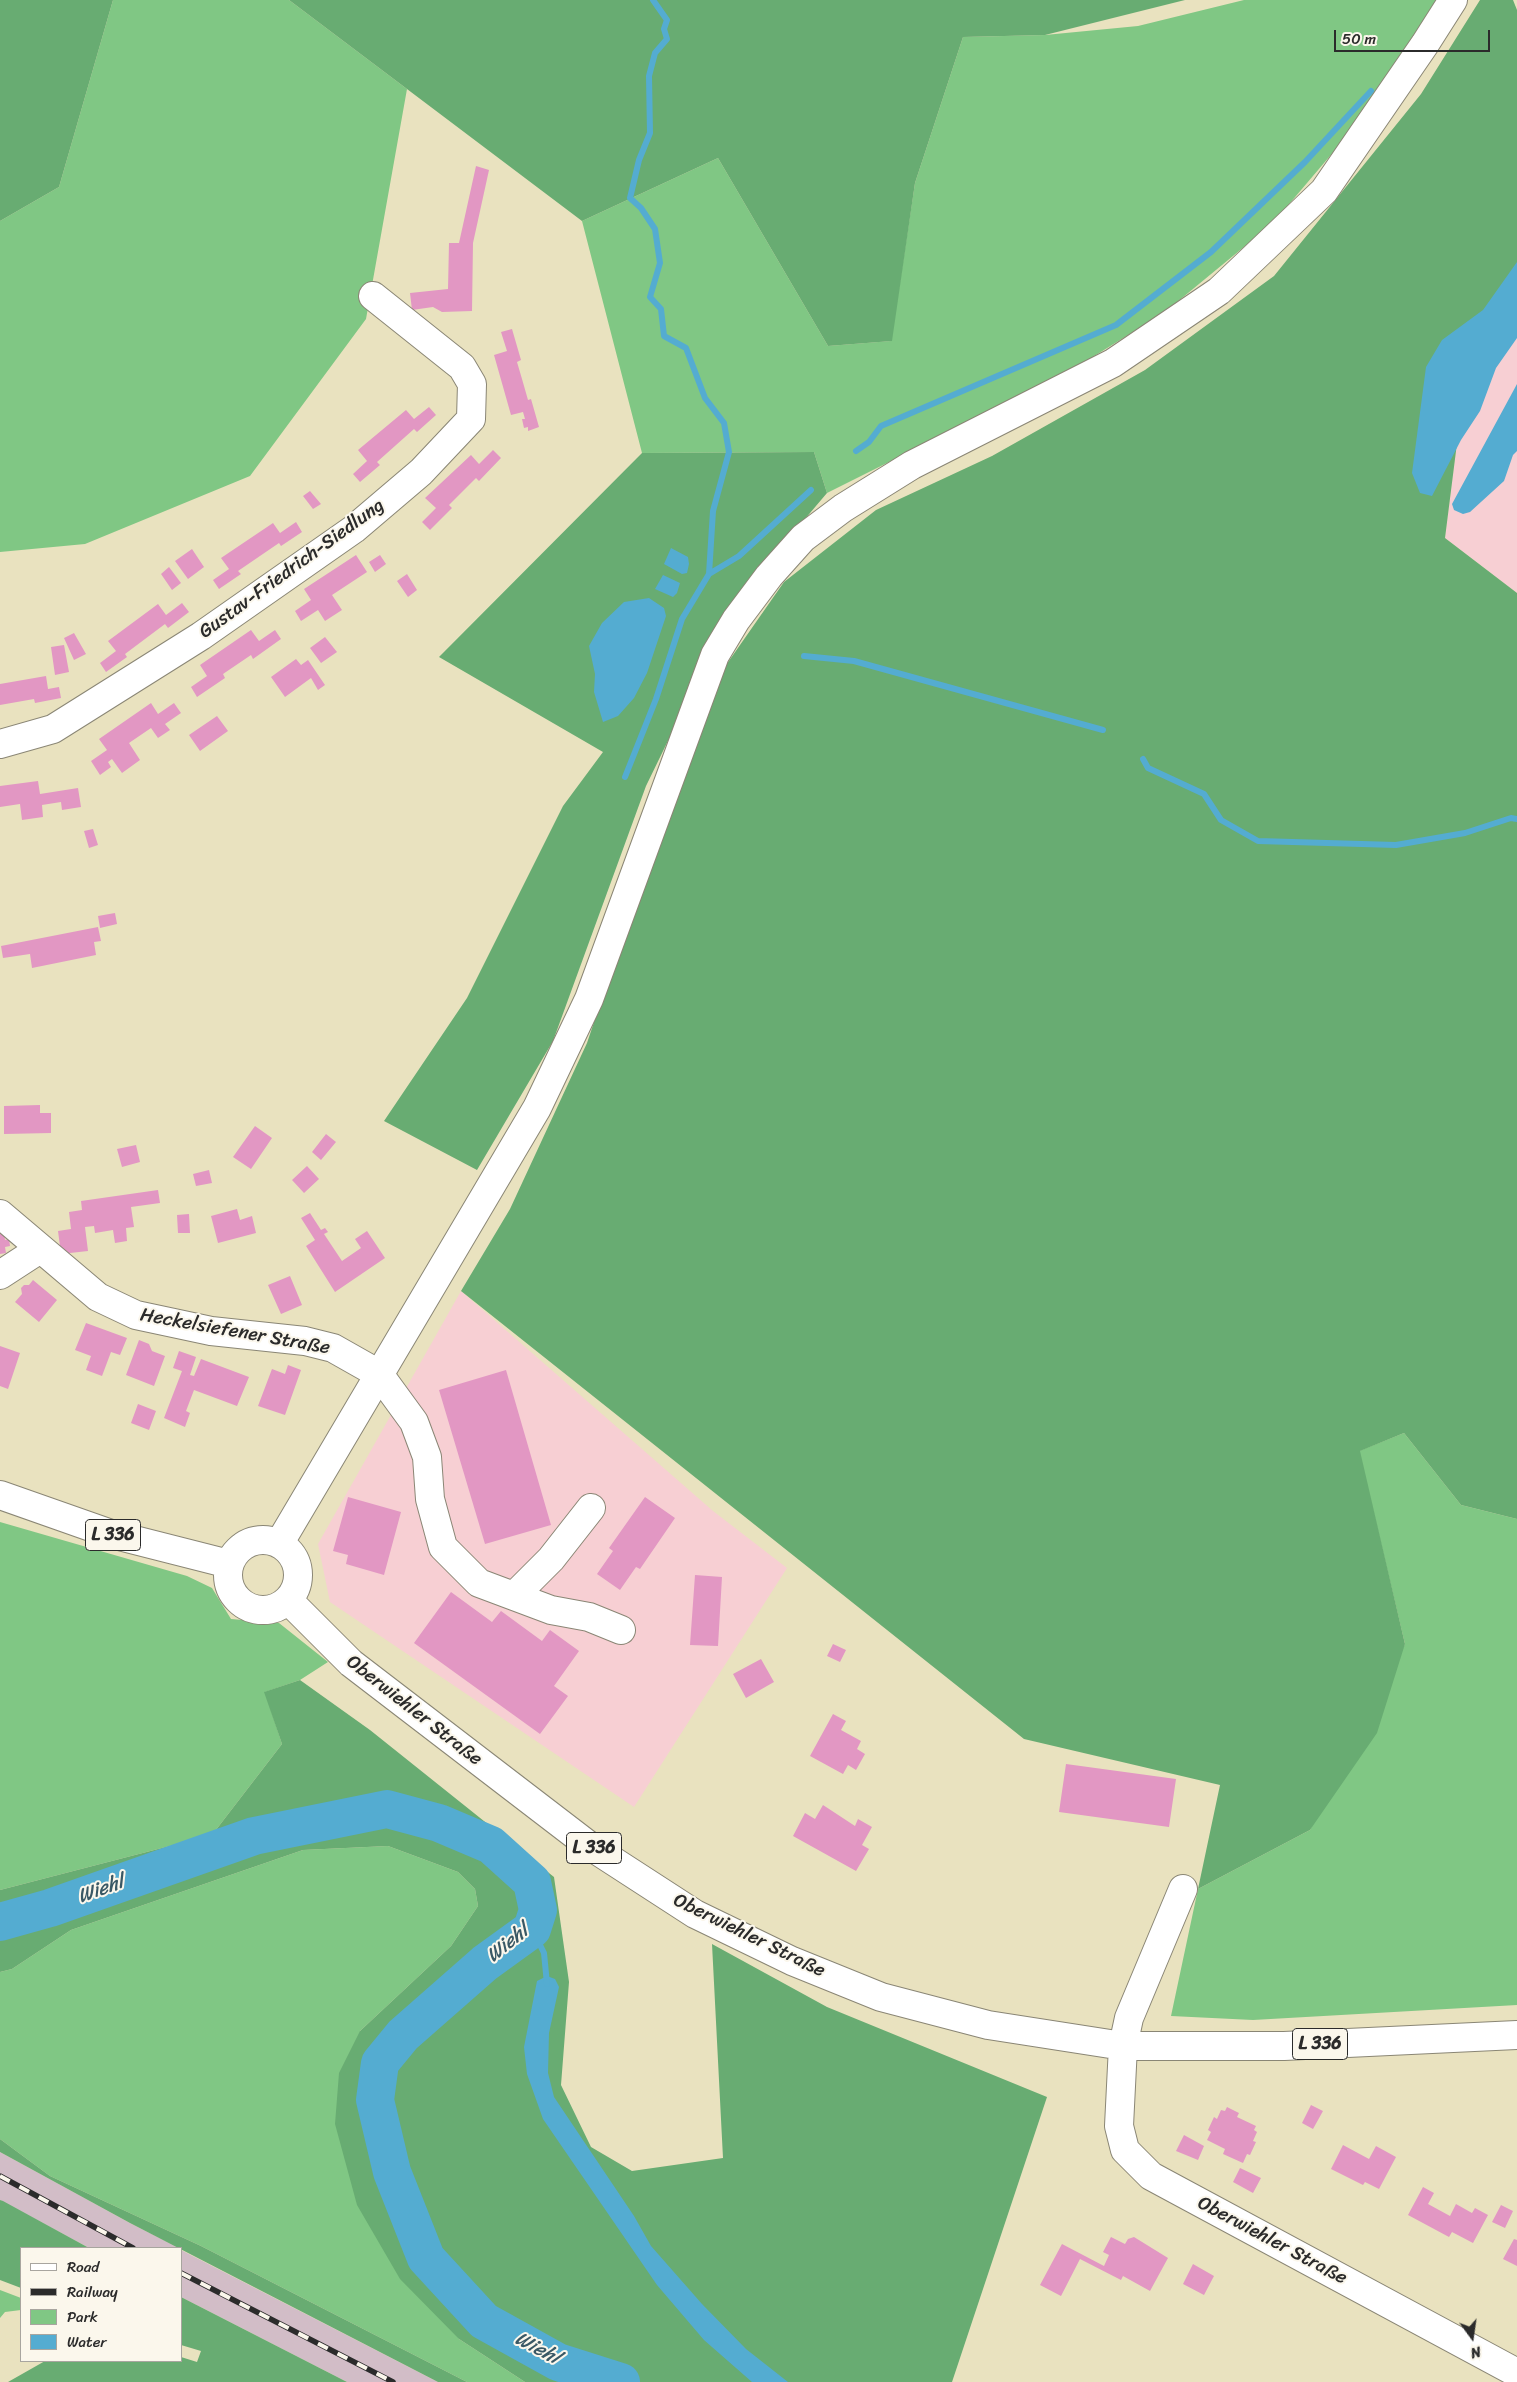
<!DOCTYPE html>
<meta charset="utf-8">
<style>
body{margin:0}
#map{position:relative;width:1517px;height:2382px;overflow:hidden;background:#e9e2bf;font-family:Sriracha,sans-serif}
canvas{display:block}
.legend{position:absolute;left:20px;top:2247px;width:162px;height:115px;box-sizing:border-box;background:#fbf7ec;border:1px solid #a8a59f;margin:0;padding:6px 9px;list-style:none;font-size:15px;color:#2b2b2b}
.legend li{display:flex;align-items:center;gap:10px;height:25px}
.legend b{width:25px;border:1px solid #a8a59f}
.north{position:absolute;left:1447px;top:2312px;width:50px;height:50px;-webkit-text-stroke:4px #fbf7ec;paint-order:stroke;rotate:166deg;font-size:14px;font-weight:700;line-height:20px;text-align:center;color:#2b2b2b}
.north::after{content:'';display:block;margin:auto;width:18px;height:22px;background:#2b2b2b;clip-path:polygon(50% 0,100% 100%,50% 72%,0 100%)}
.scale{position:absolute;left:1334px;top:30px;width:156px;height:22px;box-sizing:border-box;border:2px solid #2b2b2b;border-top:0;padding-left:6px;font-size:15px;line-height:18px;white-space:nowrap;color:#2b2b2b;-webkit-text-stroke:4px #fbf7ec;paint-order:stroke}
</style>
<div id="map">
<canvas width="1517" height="2382"></canvas>
<ul class="legend">
<li><b style="height:6px;background:#fff"></b>Road</li>
<li><b style="height:6px;background:#2b2b2b"></b>Railway</li>
<li><b style="height:14px;background:#80c784"></b>Park</li>
<li><b style="height:14px;background:#54acd1"></b>Water</li>
</ul>
<div class="north">N</div>
<div class="scale">50 m</div>
</div>
<script>
const ctx = document.querySelector('canvas').getContext('2d');
ctx.lineJoin = 'round';
function fillPath(path, color) { ctx.fillStyle = color; ctx.fill(path, 'evenodd'); }
const shape = rows => new Path2D(rows.map(r => 'M' + r).join(''));
function stroke(path, color, width, dash) { ctx.strokeStyle = color; ctx.lineWidth = width; ctx.lineCap = dash ? 'butt' : 'round'; ctx.setLineDash(dash || []); ctx.stroke(path); }
function write(font, color, halo, rows, align = 'center') {
  ctx.font = font + ' Sriracha,sans-serif'; ctx.lineWidth = 4; ctx.setLineDash([]); ctx.textBaseline = 'middle'; ctx.strokeStyle = halo; ctx.fillStyle = color; for (const [text, x, y, turn = 0] of rows) {
    ctx.save(); ctx.translate(x, y); ctx.rotate((+turn || 0) * Math.PI / 180); ctx.textAlign = isNaN(turn) ? turn : align; if (halo) ctx.strokeText(text, 0, 0); ctx.fillText(text, 0, 0); ctx.restore();
  }
}
fillPath(shape([
 [1517,321,1517,593,1445,538,1466,372],
 [461,1291,713,1511,787,1568,634,1807,330,1602,318,1544]
]), '#f7cfd3');
fillPath(shape([
 [0,2152,130,2223,179,2248,89,2248,0,2200],
 [181,2250,438,2382,347,2382,181,2297]
]), '#d2bdc7');
fillPath(shape([
 [113,0,289,0,407,89,366,319,250,476,85,544,0,552,0,221,59,187],
 [1244,0,1439,0,1358,123,1273,223,1165,312,1067,373,827,493,814,452,642,453,582,221,718,158,828,346,891,341,915,183,963,37,1045,35,1138,26],
 [1404,1433,1461,1505,1517,1519,1517,2005,1253,2020,1171,2016,1198,1889,1310,1830,1405,1644,1359,1451],
 [0,1522,187,1576,212,1588,231,1619,279,1623,328,1662,300,1680,265,1692,282,1744,212,1835,0,1890],
 [388,1846,458,1872,475,1889,478,1906,451,1946,360,2031,459,2339,525,2382,467,2382,201,2246,50,2176,0,2139,0,1972,12,1969,71,1930,303,1850],
 [0,2290,21,2298,21,2310,5,2312,0,2318]
]), '#80c784');
fillPath(shape([
 [0,0,113,0,59,187,0,221],
 [289,0,1185,0,1045,35,963,37,915,183,892,341,828,346,718,158,582,221],
 [1480,0,1513,0,1517,10,1517,321,1466,372,1445,538,1517,593,1517,1519,1461,1505,1404,1433,1360,1451,1405,1644,1377,1733,1310,1830,1198,1889,1220,1785,1024,1739,461,1291,510,1209,587,1043,703,698,784,582,876,510,992,456,1145,370,1274,276,1421,94],
 [814,452,827,493,737,599,646,786,553,1041,477,1170,384,1121,467,998,563,806,603,752,439,657,642,453],
 [300,1680,370,1730,554,1877,569,1982,561,2085,591,2147,632,2171,723,2158,712,1944,827,2007,1047,2097,952,2382,525,2382,459,2339,400,2279,357,2205,335,2124,339,2073,360,2031,451,1946,478,1906,475,1889,458,1872,388,1846,303,1850,71,1930,12,1969,0,1972,0,1890,212,1835,282,1744,264,1692],
 [0,2139,50,2176,201,2246,467,2382,438,2382,130,2223,0,2152],
 [0,2200,3,2201,89,2248,21,2248,21,2288,0,2280],
 [181,2297,347,2382,8,2382,45,2361,181,2361,181,2357,197,2362,201,2351,181,2345]
]), '#68ac72');
fillPath(shape([
 [1517,262,1517,338,1496,368,1480,411,1461,440,1432,496,1420,493,1412,473,1426,367,1442,340,1483,310],
 [1517,384,1517,451,1513,455,1504,481,1470,512,1463,514,1454,510,1452,504],
 [671,548,688,557,689,564,687,573,682,574,664,564],
 [663,575,680,583,677,593,673,597,655,589],
 [649,598,664,608,666,616,647,673,634,698,618,716,603,722,594,692,595,674,589,646,602,623,624,602],
 [547,1976,555,1979,559,1987,549,2033,548,2073,554,2097,634,2216,651,2246,702,2304,746,2349,788,2382,752,2382,704,2340,657,2285,543,2119,527,2074,524,2047,537,1981]
]), '#54acd1');
stroke(shape([
 [856,451,869,442,881,426,1116,325,1211,252,1305,162,1371,91],
 [709,574,739,556,811,490],
 [804,656,854,661,1103,730],
 [1143,759,1148,768,1204,794,1221,820,1258,841,1396,845,1465,833,1511,818,1517,819],
 [625,777,656,699,682,619,709,574,713,511,729,452,724,423,705,398,686,348,664,336,661,309,650,297,660,263,655,229,641,208,630,198,639,160,650,133,649,76,655,53,667,39,664,29,667,20,653,0],
 [532,1929,544,1953,547,1984]
]), '#54acd1', 6);
stroke(shape([
 [0,1922,50,1908,254,1836,387,1809,439,1823,491,1845,532,1882,538,1910,532,1929,485,1963,403,2035,380,2063,375,2100,392,2172,426,2258,484,2321,558,2362,621,2382]
]), '#54acd1', 38);
fillPath(shape([
 [476,166,489,170,473,243,472,311,442,312,433,307,412,310,410,293,448,289,449,243,459,243],
 [512,329,521,360,517,362,522,379,528,400,531,399,539,427,528,431,528,427,524,428,522,419,525,419,523,412,511,415,494,355,507,351,501,332],
 [429,407,436,415,417,432,414,429,377,462,380,465,360,482,353,474,367,461,358,450,406,410,414,419],
 [493,450,501,458,479,481,476,478,449,505,452,508,430,530,422,522,436,508,425,498,471,455,479,464],
 [310,491,321,504,313,509,303,496],
 [296,522,302,532,281,546,279,543,238,571,241,574,219,589,213,580,229,569,221,558,273,523,280,533],
 [192,549,204,567,188,579,175,561],
 [356,555,367,572,332,595,342,610,325,621,318,610,301,621,295,611,311,600,304,589],
 [380,555,386,564,375,572,369,562],
 [169,567,181,583,172,590,161,574],
 [407,574,417,590,408,597,397,581],
 [182,603,189,612,168,628,165,624,125,654,127,657,106,672,100,663,116,651,108,641,158,604,166,615],
 [251,630,259,641,275,630,281,639,253,659,251,655,223,674,225,678,197,697,191,687,207,676,200,665],
 [74,633,86,654,74,660,64,638],
 [325,637,337,652,321,663,310,648],
 [64,645,69,672,55,675,51,647],
 [296,659,301,665,308,660,325,685,318,690,311,678,285,697,271,677],
 [46,676,48,689,59,687,61,698,35,703,34,699,0,705,0,684],
 [151,703,158,714,174,703,181,713,165,724,170,730,158,738,151,728,129,743,140,760,122,773,112,759,108,762,111,767,100,775,91,761,107,750,99,739],
 [217,716,228,731,200,751,189,735],
 [38,781,40,794,78,788,81,807,62,810,61,802,42,805,43,817,22,820,20,804,0,807,0,786],
 [93,829,98,845,89,848,84,831],
 [115,913,117,924,100,928,98,916],
 [98,927,101,941,94,942,96,955,32,968,30,954,3,958,1,946],
 [40,1105,40,1113,51,1113,51,1133,4,1134,4,1106],
 [255,1126,272,1138,251,1169,233,1157],
 [326,1134,336,1142,321,1160,312,1152],
 [136,1145,140,1162,122,1167,117,1149],
 [307,1166,319,1179,304,1193,292,1180],
 [209,1170,212,1183,196,1186,193,1174],
 [158,1190,160,1203,131,1207,134,1227,126,1228,127,1241,115,1243,113,1230,95,1233,94,1226,85,1227,88,1251,61,1254,58,1231,71,1229,69,1212,82,1210,81,1201],
 [237,1209,240,1220,252,1216,256,1233,218,1243,211,1216],
 [310,1213,321,1230,325,1228,328,1232,324,1234,342,1261,361,1248,355,1239,367,1231,385,1258,335,1292,306,1246,315,1240,301,1218],
 [189,1214,190,1233,178,1233,177,1215],
 [4,1233,5,1240,9,1239,10,1246,5,1247,6,1253,0,1254,0,1234],
 [290,1276,302,1305,281,1314,268,1285],
 [33,1280,57,1300,39,1322,15,1302,22,1294,21,1288,24,1285,29,1285],
 [86,1323,127,1338,120,1355,111,1352,102,1376,86,1370,91,1356,75,1350],
 [139,1340,149,1344,152,1351,165,1356,154,1386,126,1375],
 [0,1346,20,1353,8,1389,0,1386],
 [179,1351,196,1357,190,1375,194,1376,201,1359,249,1377,237,1406,194,1390,186,1411,190,1413,185,1427,164,1418,182,1371,173,1368],
 [288,1365,301,1370,285,1415,258,1406,272,1369,285,1374],
 [506,1370,551,1525,485,1544,439,1390],
 [138,1404,156,1411,149,1430,131,1423],
 [348,1497,401,1512,384,1575,346,1564,348,1555,333,1551],
 [645,1497,675,1518,640,1569,636,1567,620,1590,597,1574,613,1551,609,1548],
 [695,1575,722,1577,718,1646,690,1645],
 [451,1592,492,1622,501,1611,542,1641,550,1630,579,1651,554,1686,568,1696,540,1734,414,1643],
 [833,1644,846,1650,840,1662,827,1656],
 [761,1659,774,1682,746,1698,733,1674],
 [833,1714,846,1721,841,1730,861,1741,857,1749,865,1754,856,1770,848,1765,843,1774,810,1756],
 [1066,1764,1176,1779,1169,1827,1059,1812],
 [823,1805,855,1826,858,1819,872,1827,862,1845,869,1849,856,1871,793,1836,805,1813,815,1819],
 [1311,2105,1323,2111,1313,2129,1302,2123],
 [1227,2107,1239,2113,1237,2117,1256,2126,1254,2130,1257,2132,1253,2141,1256,2142,1250,2155,1247,2154,1243,2163,1223,2154,1225,2149,1207,2140,1211,2132,1208,2130,1214,2117,1217,2119,1221,2110,1225,2111],
 [1184,2135,1204,2146,1198,2160,1176,2151],
 [1343,2145,1369,2159,1376,2146,1396,2157,1379,2189,1365,2182,1363,2185,1331,2169],
 [1240,2168,1261,2178,1253,2193,1233,2182],
 [1423,2187,1434,2193,1428,2204,1450,2216,1456,2204,1472,2213,1475,2208,1488,2215,1473,2243,1452,2232,1449,2237,1408,2215],
 [1501,2205,1513,2211,1505,2228,1492,2222],
 [1111,2237,1125,2244,1128,2239,1134,2237,1168,2258,1150,2291,1123,2276,1121,2280,1080,2259,1061,2296,1040,2285,1062,2244,1104,2266,1109,2255,1103,2252],
 [1514,2239,1517,2240,1517,2266,1503,2259],
 [1193,2264,1214,2276,1204,2295,1183,2284]
]), '#e297c3');
const minor = shape([
 [0,744,53,729,201,636,354,529,421,472,471,419,472,384,462,367,373,296],
 [0,1214,98,1297,136,1315,211,1331,305,1341,333,1348,379,1374,414,1422,427,1457,430,1499,443,1547,479,1583,551,1610,589,1617,621,1630],
 [0,1275,40,1249],
 [514,1596,551,1559,591,1508],
 [1123,2046,1129,2018,1183,1889]
]);
const major = shape([
 [0,1495,111,1534,229,1564],
 '228 1575a35 35 0 1 1 70 0a35 35 0 1 1-70 0Z',
 [279,1544,537,1108,589,999,715,655,736,620,769,576,803,538,843,508,912,465,1113,363,1219,291,1324,191,1425,44,1453,0],
 [288,1600,351,1663,587,1844,695,1914,792,1961,881,1997,988,2025,1123,2046,1284,2046,1517,2035],
 [1123,2046,1119,2126,1125,2150,1151,2176,1517,2373]
]);
stroke(minor, '#8a8675', 30);
stroke(major, '#8a8675', 30);
stroke(minor, '#fff', 28);
stroke(major, '#fff', 28);
const rail = shape([
 [0,2176,133,2248],
 [181,2273,393,2382]
]);
stroke(rail, '#2b2b2b', 5.5);
stroke(rail, '#fbf7ec', 4, [11]);
for (const [x, y, w] of [
 [113,1535,55],
 [594,1848,55],
 [1320,2044,55]
]) { const box = new Path2D(); box.roundRect(x - w / 2, y - 15.5, w, 31, 4); ctx.fillStyle = '#fbf7ec'; ctx.fill(box); stroke(box, '#2b2b2b', 1); }
write('bold 18px', '#2b2b2b', null, [
 ["L 336",113,1535],
 ["L 336",594,1848],
 ["L 336",1320,2044]
]);
write('19px', '#2b2b2b', '#fbf7ec', [
 ["Gustav-Friedrich-Siedlung",292,569,-36],
 ["Heckelsiefener Straße",235,1332,10],
 ["Oberwiehler Straße",414,1711,38],
 ["Oberwiehler Straße",749,1936,26],
 ["Oberwiehler Straße",1272,2241,28]
]);
write('italic 20px', '#395865', '#fbf7ec', [
 ["Wiehl",101,1890,-20],
 ["Wiehl",508,1944,-39],
 ["Wiehl",537,2349,28]
]);
</script>
